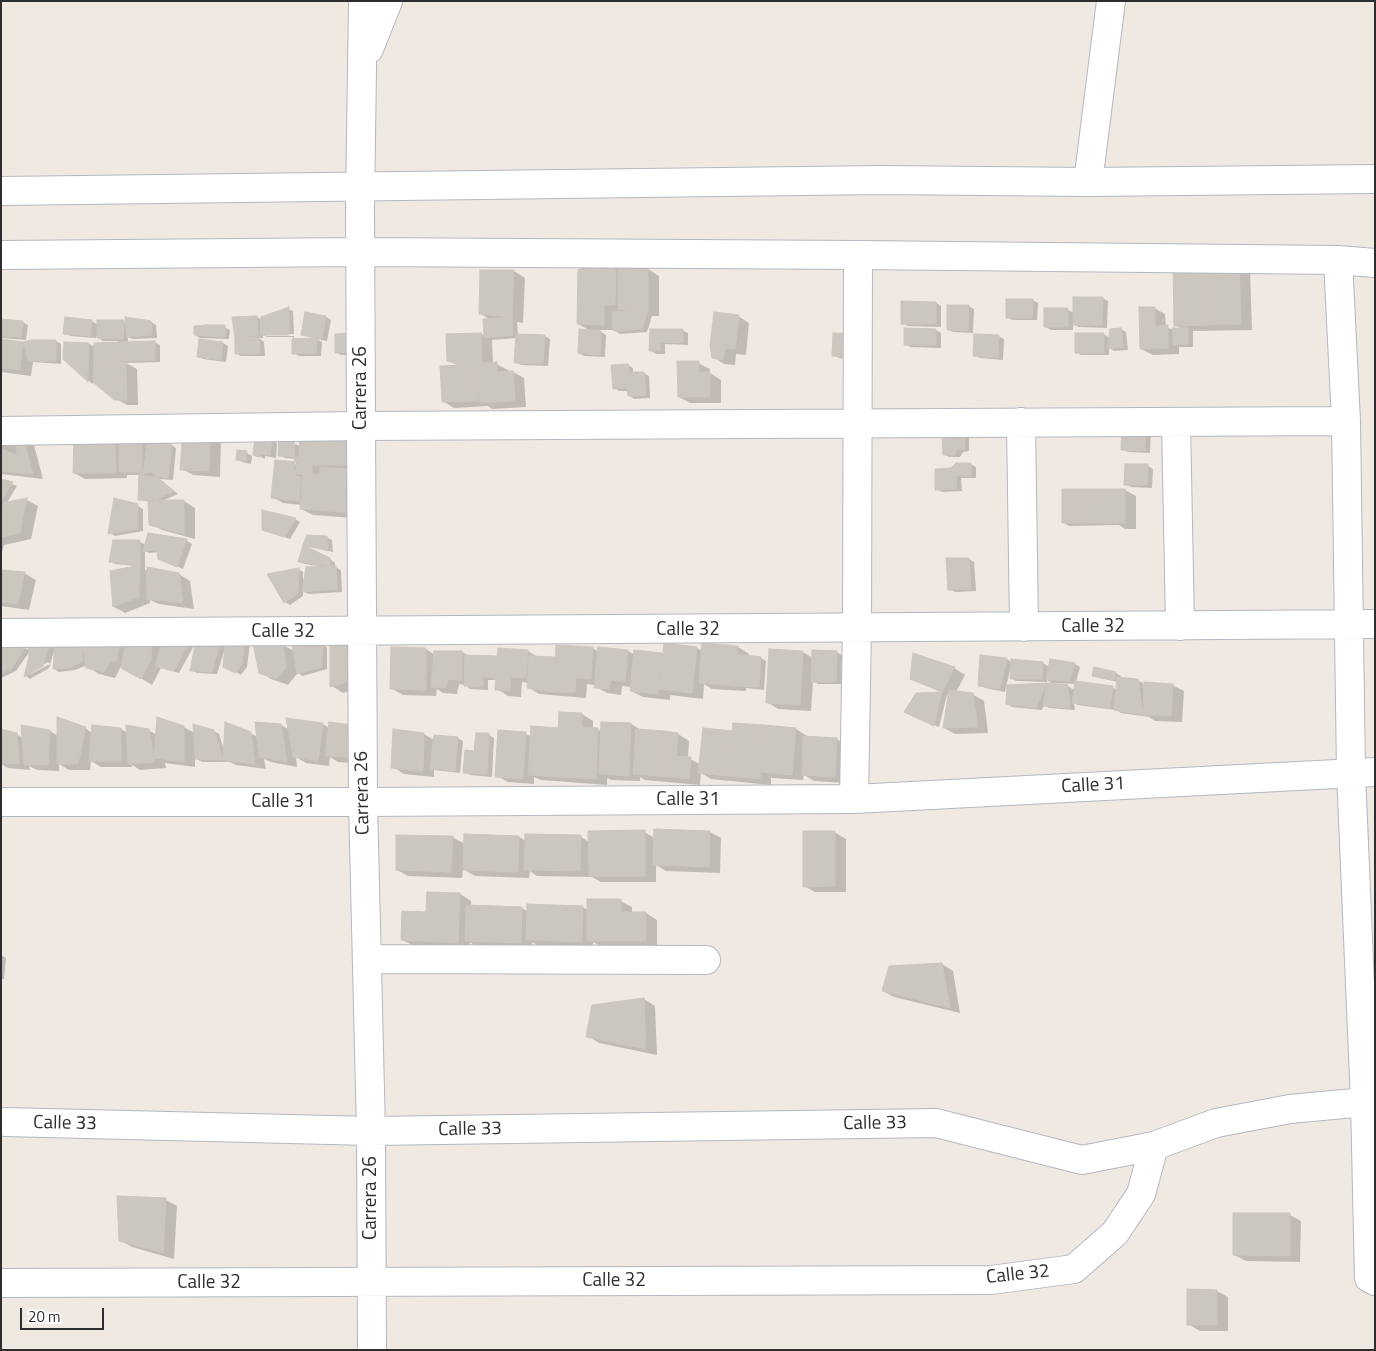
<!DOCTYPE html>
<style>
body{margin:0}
#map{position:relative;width:1376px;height:1351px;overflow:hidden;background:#efe9e1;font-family:"Titillium Web",sans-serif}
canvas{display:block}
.frame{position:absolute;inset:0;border:2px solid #2e2e2e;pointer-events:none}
.scale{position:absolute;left:20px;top:1308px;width:84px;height:22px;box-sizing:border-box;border:2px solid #2e2e2e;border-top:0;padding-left:6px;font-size:15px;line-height:18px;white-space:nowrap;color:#2e2e2e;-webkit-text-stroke:4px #fff;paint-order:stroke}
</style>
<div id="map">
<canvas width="1376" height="1351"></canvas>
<div class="frame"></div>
<div class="scale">20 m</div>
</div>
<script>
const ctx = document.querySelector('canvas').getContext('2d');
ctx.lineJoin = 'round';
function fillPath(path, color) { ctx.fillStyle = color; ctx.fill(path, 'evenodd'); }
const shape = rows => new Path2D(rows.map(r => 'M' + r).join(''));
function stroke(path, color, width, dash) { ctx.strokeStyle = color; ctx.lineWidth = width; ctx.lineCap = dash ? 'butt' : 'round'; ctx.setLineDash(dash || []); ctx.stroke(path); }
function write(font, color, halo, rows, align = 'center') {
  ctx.font = font + ' "Titillium Web",sans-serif'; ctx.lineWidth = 4.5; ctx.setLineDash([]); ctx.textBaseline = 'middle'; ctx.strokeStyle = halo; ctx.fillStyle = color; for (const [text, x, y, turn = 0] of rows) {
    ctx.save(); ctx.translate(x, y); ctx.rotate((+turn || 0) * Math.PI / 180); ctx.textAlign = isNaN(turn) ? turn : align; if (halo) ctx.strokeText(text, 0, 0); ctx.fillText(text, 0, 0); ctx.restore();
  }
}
fillPath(shape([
 [617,262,620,269,648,269,659,276,659,316,652,316,647,332,620,334,614,330,598,330,606,335,605,357,584,356,579,353,591,331,578,324,579,271],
 [1174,263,1250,270,1252,330,1193,331,1193,347,1179,347,1179,354,1153,355,1141,349,1154,308,1165,314,1166,327,1174,330,1183,329,1175,325],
 [514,271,525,278,523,323,517,322,518,335,545,336,550,339,548,366,521,365,516,362,517,338,492,340,493,364,496,364,508,370,508,372,513,372,524,378,526,407,492,409,488,406,454,408,443,401,459,366,448,360,448,335,481,334,485,336,491,320,481,314],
 [1102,298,1108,301,1107,328,1079,327,1073,324,1073,330,1051,330,1045,327,1045,310,1068,310,1074,313],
 [1032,300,1038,303,1037,320,1012,320,1007,317],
 [936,303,941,306,941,327,908,326,902,323],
 [968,306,974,309,973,333,953,332,948,329],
 [288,309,293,311,294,334,265,334,265,336,294,336,294,340,314,338,302,334,326,317,331,320,327,341,316,339,322,342,321,356,299,356,293,353,293,337,267,337,263,335,263,338,259,338,264,342,265,356,241,356,236,353,234,318,257,317,262,320],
 [738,316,749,323,746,355,736,354,735,365,724,364,713,357],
 [1,320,22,322,28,325,26,340,1,338],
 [92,321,98,325,123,322,127,324,151,322,156,325,157,338,133,339,128,337,128,343,154,342,160,345,160,362,126,363,137,369,138,405,127,405,115,398,93,381,93,384,89,381,65,359,65,343,89,344,95,347,118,343,118,341,103,341,96,336,96,338,70,336,65,333],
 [224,327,230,330,229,339,200,338,195,335],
 [1121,329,1126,332,1128,350,1114,351,1109,348,1109,355,1081,355,1076,352,1103,334,1110,338],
 [651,330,682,330,688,333,688,345,665,344,665,354,656,354,651,351],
 [936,330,941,333,941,348,910,347,905,344],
 [834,334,857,359,839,358,834,355],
 [336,335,360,355,341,355,336,352],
 [998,336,1004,339,1003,360,980,358,974,355],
 [1,341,23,343,31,341,56,341,61,344,61,364,33,362,31,376,1,372],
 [200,341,223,343,228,346,226,362,203,359,198,356],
 [698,363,710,369,710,373,721,380,721,403,690,403,679,397],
 [628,365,633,368,633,373,644,373,649,376,650,398,634,399,629,395,628,391,619,391,614,388],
 [1151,428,1150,453,1128,452,1122,449],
 [963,435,969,438,969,451,963,452,960,457,949,457,944,454],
 [23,439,34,445,43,479,1,474,1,441],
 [75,439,221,439,220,477,193,475,182,469,183,443,172,441,159,443,171,445,176,448,173,480,159,479,178,494,162,501,184,501,195,508,195,539,162,530,150,524,149,502,140,499,140,475,127,475,127,478,85,479,74,473],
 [280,439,370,470,368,519,313,515,301,509,302,505,283,503,272,497,296,464,296,459,285,458,280,455],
 [272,440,277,443,276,458,265,456,265,459,255,454],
 [247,453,252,456,251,464,242,462,237,459],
 [971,464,976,467,976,478,961,478,962,491,942,492,936,489,952,469],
 [1148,466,1153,469,1152,488,1131,487,1125,484],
 [1,480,17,486,6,504,27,500,38,506,31,539,4,545,1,555],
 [1125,490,1136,496,1136,529,1125,529,1119,525,1069,526,1064,523],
 [138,506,143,509,143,531,115,536,110,533],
 [295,519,300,522,290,539,263,530],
 [149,535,187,541,192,544,183,569,164,561,158,552,149,553,145,551,145,570,148,571,179,574,190,581,194,609,159,604,150,600,150,603,125,613,114,607,111,572,137,566,115,564,110,561,140,542,146,545],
 [326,537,332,540,333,552,309,547,305,545],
 [330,559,335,563,335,567,341,570,342,592,308,594,303,591,303,596,290,605,285,602,269,575,298,569,303,572,303,580,305,580,319,566,304,564,299,561],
 [969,559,974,562,976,591,955,592,950,589,948,560],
 [1,571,24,573,36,580,29,610,1,606],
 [227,636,250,643,247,667,241,675,225,666,225,648,217,674,197,673,192,670],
 [28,637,197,640,179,673,161,668,152,685,121,666,115,678,99,674,88,667,87,665,75,670,59,672,54,669,55,648,49,668,30,679,26,676,30,651,16,671,1,678,1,644,25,648,30,651],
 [48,662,50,664,31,674,31,671],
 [331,639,363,687,343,693,332,686],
 [322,644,327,648,327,669,303,676,296,672,297,674,288,685,271,679,260,672,283,645,294,651],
 [738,647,749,654,749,657,761,658,766,661,764,690,746,688,746,691,712,689,704,684,703,699,670,695,670,700,643,697,631,691,632,687,622,686,621,695,607,693,596,687,596,685,587,684,586,698,539,694,528,687,528,683,522,682,521,697,508,696,497,689,497,680,488,680,488,690,470,689,465,685,459,684,457,694,443,693,437,689,436,696,403,695,391,688,426,649,435,655,436,652,462,652,469,656,499,659,500,650,528,651,539,658,557,658,592,648,599,652,628,651,635,655,635,651,663,654,697,648,703,651],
 [771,650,803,652,813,658,836,652,842,655,841,684,818,684,813,681,811,711,778,709,767,702],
 [981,656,1007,659,1012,663,1012,661,1043,663,1049,667,1051,661,1075,664,1080,667,1076,682,1112,687,1117,690,1118,682,1099,678,1094,675,1116,673,1121,676,1120,679,1137,680,1143,683,1144,690,1172,685,1184,691,1182,722,1155,721,1149,717,1121,713,1115,709,1115,710,1078,705,1074,703,1075,710,1049,708,1044,705,1042,710,1012,707,1007,704,1008,686,1047,684,1068,686,1075,691,1076,684,1052,683,1047,680,1047,682,1016,681,1011,678,1012,670,1010,670,1005,692,985,688,980,685],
 [954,668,965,675,956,692,972,694,984,701,988,733,955,734,944,728,950,696,947,695,939,727,910,715,917,694,943,693,911,678],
 [560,714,582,714,593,721,593,729,602,731,631,724,643,731,678,734,689,741,688,758,700,764,704,729,734,732,796,729,807,736,807,737,836,739,847,745,846,783,814,781,804,775,803,780,771,778,771,785,711,779,701,773,700,785,645,780,640,777,640,781,611,780,607,778,607,785,541,780,534,777,534,784,508,782,497,776,526,734,532,737,560,729],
 [323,724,329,728,371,764,338,762,330,757,329,766,306,763,296,757,297,767,271,762,264,759,266,769,236,765,230,762,202,762,195,758,195,767,165,763,166,768,140,770,132,765,132,767,101,767,91,761,90,770,69,770,59,764,59,771,37,770,29,766,30,770,8,768,1,764,1,730,16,734,23,738,50,731,58,736,85,728,92,733,121,729,128,733,148,730,157,735,183,727,195,733,214,731,219,734,224,750,250,733,258,737,281,725,290,730],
 [424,734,434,740,457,738,463,741,460,773,434,770,434,777,404,774,393,767],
 [477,734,489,735,494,738,492,777,470,775,464,772,475,752],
 [644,832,655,838,710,832,721,838,720,873,666,871,656,865,656,882,601,882,592,877,537,876,530,871,529,878,475,876,463,869,462,878,408,876,397,870,452,837,465,844,465,836,519,837,526,841,581,837,589,842],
 [834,832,846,839,846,892,815,892,804,886],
 [460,894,471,901,471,907,522,908,528,912,582,907,589,910,620,901,632,907,632,913,646,913,657,920,657,947,600,946,593,942,593,948,539,946,532,942,532,949,477,947,470,942,469,949,414,946,402,940,427,913],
 [1,955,6,958,4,979,1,979],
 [942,964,953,971,960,1013,894,997,883,991],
 [644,999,655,1006,657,1055,599,1043,588,1036],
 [166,1200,177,1206,174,1259,132,1247,120,1240],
 [1290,1215,1301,1221,1300,1262,1246,1261,1234,1255],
 [1217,1291,1228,1297,1228,1331,1200,1331,1188,1324]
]), '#0003');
const building = shape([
 [605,254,616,272,615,305,604,305,604,325,577,324,578,270,605,254],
 [1173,262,1208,262,1210,325,1174,326,1173,262],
 [1208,262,1239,262,1241,324,1210,325,1208,262],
 [618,268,648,268,648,310,618,310,618,268],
 [480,270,514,270,512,317,479,314,480,270],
 [1073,297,1103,297,1102,325,1073,325,1073,297],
 [1006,299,1033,299,1032,318,1006,318,1006,299],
 [901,301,936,302,936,324,901,324,901,301],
 [947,305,969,305,968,331,947,330,947,305],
 [289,307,289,335,260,335,261,317,289,307],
 [1139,307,1155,307,1155,326,1168,325,1168,348,1140,349,1139,307],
 [1044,308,1068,308,1068,327,1044,327,1044,308],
 [648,310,642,329,613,331,612,312,648,310],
 [305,312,326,316,322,339,301,335,305,312],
 [714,312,739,315,735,349,725,348,723,360,712,358,710,346,714,312],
 [257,316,258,335,235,338,232,317,257,316],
 [65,317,92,320,91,336,63,334,65,317],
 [125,317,151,321,152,335,127,337,125,317],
 [512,317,513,335,484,338,483,319,512,317],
 [1,319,23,321,21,337,1,336,1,319],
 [97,320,124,320,123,339,97,338,97,320],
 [207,325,206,336,194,335,194,326,207,325],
 [207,325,225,325,225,337,206,336,207,325],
 [904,328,936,329,936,345,904,345,904,328],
 [1121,328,1123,347,1107,349,1110,329,1121,328],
 [1173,328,1188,328,1188,344,1173,345,1173,328],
 [579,329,601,331,600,355,578,353,579,329],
 [650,329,683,329,683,343,660,342,660,351,649,351,650,329],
 [355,333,355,352,335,353,335,334,355,333],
 [481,333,482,363,478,373,461,373,461,365,447,361,446,334,481,333],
 [833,333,853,334,852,357,832,356,833,333],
 [1075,333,1104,333,1104,353,1075,353,1075,333],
 [516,334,545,335,543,364,514,363,516,334],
 [974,334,999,335,998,358,973,356,974,334],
 [259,337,260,354,235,354,235,338,259,337],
 [317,338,316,353,292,354,292,339,317,338],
 [1,339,23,342,20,370,1,368,1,339],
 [199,339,223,342,221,360,197,357,199,339],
 [31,340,56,340,56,361,28,361,23,342,31,340],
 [155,341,155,360,126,361,125,342,155,341],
 [64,342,89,343,88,382,63,359,64,342],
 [125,342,126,361,94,361,94,343,125,342],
 [94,361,126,361,127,400,114,400,93,382,94,361],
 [677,361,699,361,699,372,710,372,710,397,678,397,677,361],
 [497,362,497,372,513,371,515,401,480,403,478,373,482,363,497,362],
 [628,364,629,372,644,372,646,395,628,396,627,388,613,389,611,365,628,364],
 [461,365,461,373,478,373,479,401,442,402,440,366,461,365],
 [1122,423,1146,424,1145,451,1121,450,1122,423],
 [294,428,358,428,359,465,312,465,312,474,295,474,294,428],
 [183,430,210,431,209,471,180,470,183,430],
 [964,434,965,449,957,449,955,455,943,455,942,435,964,434],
 [119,437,142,437,142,472,119,472,119,437],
 [255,437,272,439,270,455,260,454,259,457,253,455,255,437],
 [279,437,300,438,299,457,278,456,279,437],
 [23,438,33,474,1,471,1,439,23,438],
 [74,438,115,439,116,473,73,473,74,438],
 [147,442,172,443,168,478,143,476,147,442],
 [16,444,17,455,1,449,1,445,16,444],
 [237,450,247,451,246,461,236,460,237,450],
 [275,460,297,462,295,476,301,477,299,501,271,498,275,460],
 [956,463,971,463,971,476,956,476,957,489,935,490,935,469,951,468,956,463],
 [1125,464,1148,464,1147,485,1124,485,1125,464],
 [320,467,360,470,357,513,300,509,303,474,320,475,320,467],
 [151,472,174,491,153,501,138,500,139,474,151,472],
 [1,479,13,482,1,501,1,479],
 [1062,489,1125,489,1125,523,1113,523,1113,503,1062,503,1062,489],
 [27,498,20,533,1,537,2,503,27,498],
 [114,498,138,504,138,529,108,534,114,498],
 [148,500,184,500,184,534,149,525,148,500],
 [1062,503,1080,503,1080,523,1062,523,1062,503],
 [1080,503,1113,503,1113,523,1080,523,1080,503],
 [262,510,296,518,284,537,262,530,262,510],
 [148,533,187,539,177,567,158,559,157,550,143,551,148,533],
 [307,535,327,536,328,550,303,545,307,535],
 [113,540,140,540,140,565,109,562,113,540],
 [303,545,330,558,330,566,298,562,303,545],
 [946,558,969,558,971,589,948,590,946,558],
 [140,565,139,597,113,607,110,571,140,565],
 [330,566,336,566,337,589,302,592,306,567,330,566],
 [147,567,179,573,183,603,146,599,147,567],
 [299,568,298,594,284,603,267,574,299,568],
 [1,570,25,572,18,604,1,602,1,570],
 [164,634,192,636,174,671,155,666,164,634],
 [120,635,117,661,110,661,104,672,86,668,83,645,120,635],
 [197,635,221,641,212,672,190,671,197,635],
 [226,635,245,639,242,664,235,673,223,667,226,635],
 [27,636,52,637,43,666,24,677,29,656,27,636],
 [152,636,151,660,141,679,121,668,127,637,152,636],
 [330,637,359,640,352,681,330,687,330,637],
 [252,638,283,644,286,668,276,679,259,673,252,638],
 [291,638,323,643,322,667,297,674,291,638],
 [1,642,26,647,11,669,1,673,1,642],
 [55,642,83,645,82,662,69,668,53,669,55,642],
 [664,643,697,647,692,693,659,689,664,643],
 [702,643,738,646,735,686,699,683,702,643],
 [556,645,593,647,591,679,576,678,575,692,554,692,556,645],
 [391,647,426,648,426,690,390,689,391,647],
 [598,647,628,650,625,682,611,680,609,689,594,688,598,647],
 [498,648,528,650,526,678,511,677,510,691,495,690,498,648],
 [769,649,803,651,800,705,766,703,769,649],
 [634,650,662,653,658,694,630,691,634,650],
 [812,650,837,651,836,682,811,682,812,650],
 [434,651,462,651,462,681,448,679,446,688,431,687,434,651],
 [913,653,955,667,942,692,910,679,913,653],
 [737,654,761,657,759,687,735,686,737,654],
 [465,655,497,656,496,678,483,677,483,687,464,686,465,655],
 [980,655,1007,658,1000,689,978,686,980,655],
 [529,656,556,657,554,692,527,688,529,656],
 [1011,659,1043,662,1042,679,1010,679,1011,659],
 [1050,659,1075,663,1070,681,1046,680,1050,659],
 [1094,667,1116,672,1114,680,1092,676,1094,667],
 [1117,677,1138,679,1143,715,1114,710,1117,677],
 [1075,681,1113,686,1110,708,1072,703,1075,681],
 [1144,682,1173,684,1171,716,1143,715,1144,682],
 [1047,683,1068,685,1070,708,1043,706,1047,683],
 [1047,683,1036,708,1006,704,1007,685,1047,683],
 [949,690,973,693,978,727,943,728,949,690],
 [942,692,934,726,904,712,916,693,942,692],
 [559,712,582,713,582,727,598,728,596,779,556,777,559,712],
 [57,717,86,727,78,764,57,764,57,717],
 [157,717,184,726,184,762,154,758,157,717],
 [286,718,323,723,318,761,293,757,286,718],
 [225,722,251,732,255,764,223,760,225,722],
 [255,722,281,724,287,762,259,757,255,722],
 [329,722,361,726,360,758,325,756,329,722],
 [601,722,631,723,629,776,599,774,601,722],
 [733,723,764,725,760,779,728,776,733,723],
 [193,724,214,730,223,760,195,759,193,724],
 [21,725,50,730,48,765,24,765,21,725],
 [92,725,121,728,121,761,89,761,92,725],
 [126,725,149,729,155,762,128,764,126,725],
 [764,725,796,728,792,775,760,772,764,725],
 [531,726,559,728,556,777,528,775,531,726],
 [703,728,732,731,728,776,698,773,703,728],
 [1,729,17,733,19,764,1,763,1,729],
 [393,729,424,733,423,772,391,768,393,729],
 [636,729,663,731,659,776,633,774,636,729],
 [498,730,526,732,523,779,495,777,498,730],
 [663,731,678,733,676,756,691,757,689,779,659,776,663,731],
 [476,733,489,733,487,774,463,773,465,750,474,751,476,733],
 [434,735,458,737,455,771,430,769,434,735],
 [803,736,837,738,835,777,802,775,803,736],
 [654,829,710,831,709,867,653,865,654,829],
 [645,830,645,876,589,876,588,831,645,830],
 [803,831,835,831,835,886,803,887,803,831],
 [464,834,519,836,518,872,463,870,464,834],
 [525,834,581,835,580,871,524,870,525,834],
 [396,835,453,836,451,872,396,870,396,835],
 [427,892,460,893,458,943,401,940,402,911,426,912,427,892],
 [587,899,621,899,621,912,646,912,646,941,587,941,587,899],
 [527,904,583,906,582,942,526,940,527,904],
 [466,905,522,907,521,943,465,941,466,905],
 [942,963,950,1008,882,991,889,966,942,963],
 [644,998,646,1049,586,1037,592,1005,644,998],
 [117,1196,166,1198,163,1253,119,1241,117,1196],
 [1233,1213,1290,1213,1290,1256,1233,1255,1233,1213],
 [1187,1289,1217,1290,1217,1325,1187,1325,1187,1289]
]);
fillPath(building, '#cbc7bf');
stroke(building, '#cbc5ba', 1);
const minor = shape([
 [363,1,360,205,361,426,363,802,371,1131,372,1350],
 [369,49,388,1],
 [1088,182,1111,1],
 [1,191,882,180,1088,182,1375,179],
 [1,255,360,252,858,255,1338,260,1375,263],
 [1338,260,1346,421,1351,773,1365,1102,1369,1278,1375,1281],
 [1021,422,1024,627],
 [1176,422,1180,626],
 [1,431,361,426,1346,421],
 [1,633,1375,624],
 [854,799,857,628,858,255],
 [1,802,363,802,854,799,1375,772],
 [367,959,706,960],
 [5,1122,371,1131,936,1123,1082,1160,1154,1146,1216,1123,1290,1109,1365,1102],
 [1,1283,991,1280,1074,1269,1115,1233,1141,1194,1154,1146]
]);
stroke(minor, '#b4b7c1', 30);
stroke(minor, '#fff', 28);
write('19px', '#2e2e2e', '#fff', [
 ["Carrera 26",361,388,-90],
 ["Calle 32",1093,627],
 ["Calle 32",688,630],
 ["Calle 32",283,632],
 ["Calle 31",1093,786,-3],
 ["Carrera 26",363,793,-91],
 ["Calle 31",688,800],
 ["Calle 31",283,802],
 ["Calle 33",65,1124,1],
 ["Calle 33",875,1124,-1],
 ["Calle 33",470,1130,-1],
 ["Carrera 26",371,1198,-90],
 ["Calle 32",1018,1275,-6],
 ["Calle 32",614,1281],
 ["Calle 32",209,1283]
]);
</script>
